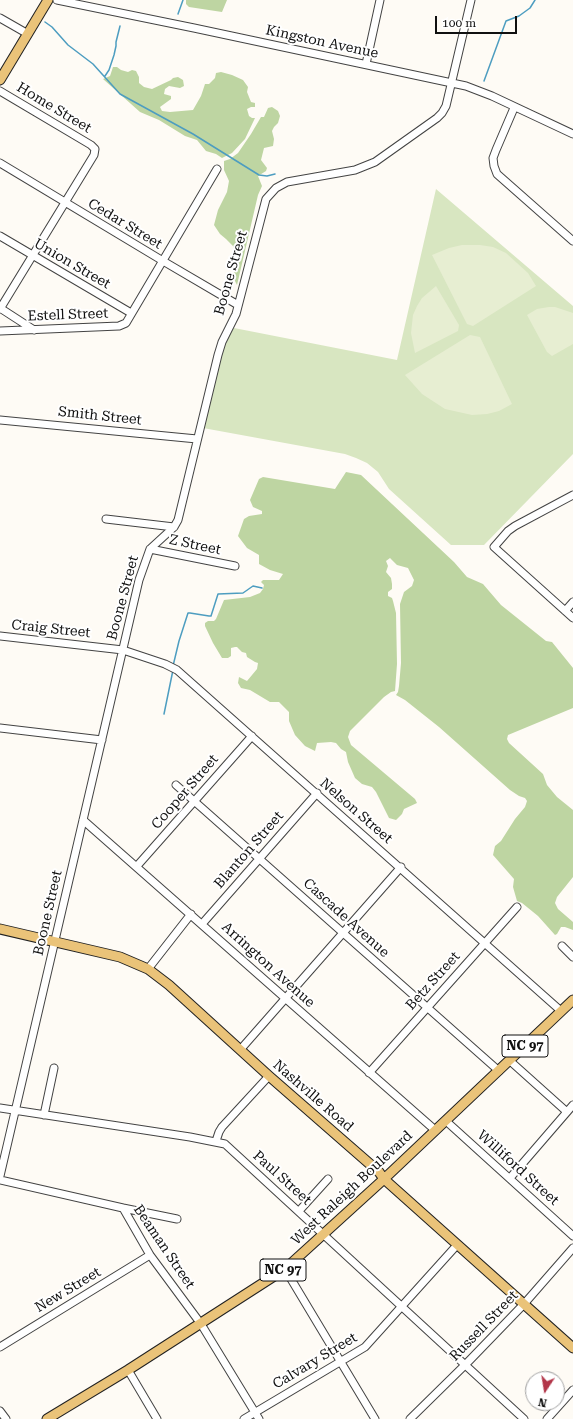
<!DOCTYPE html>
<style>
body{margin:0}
#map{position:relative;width:573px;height:1419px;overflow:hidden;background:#fefbf5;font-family:"Roboto Serif",serif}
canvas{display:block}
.north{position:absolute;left:525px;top:1371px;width:40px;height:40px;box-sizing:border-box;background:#fff;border:1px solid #9f9f9f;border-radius:50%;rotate:192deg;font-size:11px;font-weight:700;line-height:16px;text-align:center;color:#101010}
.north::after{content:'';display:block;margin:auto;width:14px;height:18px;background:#b23649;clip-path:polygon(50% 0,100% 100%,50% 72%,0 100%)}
.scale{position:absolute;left:435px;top:16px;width:82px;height:18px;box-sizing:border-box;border:2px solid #101010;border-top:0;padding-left:5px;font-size:12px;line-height:14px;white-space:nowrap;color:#101010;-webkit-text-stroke:3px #fff;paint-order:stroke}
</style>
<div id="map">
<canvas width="573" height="1419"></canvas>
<div class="north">N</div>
<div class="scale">100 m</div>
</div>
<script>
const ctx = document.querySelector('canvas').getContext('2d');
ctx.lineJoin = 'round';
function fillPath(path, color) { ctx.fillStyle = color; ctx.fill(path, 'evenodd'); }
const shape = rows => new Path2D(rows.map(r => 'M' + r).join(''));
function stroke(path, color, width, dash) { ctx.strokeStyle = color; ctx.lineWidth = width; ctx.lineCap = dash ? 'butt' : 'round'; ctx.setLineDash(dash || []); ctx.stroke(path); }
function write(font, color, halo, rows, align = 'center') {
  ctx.font = font + ' "Roboto Serif",serif'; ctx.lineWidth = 4; ctx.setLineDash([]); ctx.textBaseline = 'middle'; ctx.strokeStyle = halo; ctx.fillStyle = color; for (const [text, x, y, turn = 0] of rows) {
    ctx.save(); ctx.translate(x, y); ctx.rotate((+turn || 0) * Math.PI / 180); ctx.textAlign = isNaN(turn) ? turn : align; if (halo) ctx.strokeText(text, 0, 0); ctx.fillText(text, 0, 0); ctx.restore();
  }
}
fillPath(shape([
 [436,189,573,306,573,454,484,545,451,545,389,489,378,472,367,463,356,458,345,454,203,428,226,339,234,328,397,360]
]), '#d8e6c1');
fillPath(shape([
 [186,0,227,0,222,12,189,7,186,4],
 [113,67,117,67,121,70,128,72,132,70,136,71,139,77,139,83,144,87,152,89,171,80,173,78,178,77,183,80,184,86,180,88,169,86,165,89,164,94,171,96,171,99,160,107,162,111,170,112,193,110,201,96,205,84,209,84,215,78,216,73,221,72,232,75,243,80,248,87,247,92,251,102,255,103,255,107,251,107,247,109,249,116,252,118,255,118,245,139,232,153,222,158,216,154,206,151,197,140,185,136,159,120,140,112,103,79,110,76],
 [272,107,278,111,280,116,278,123,274,127,272,131,274,139,273,146,264,148,261,160,267,168,266,171,258,176,262,186,258,195,237,285,233,277,237,263,236,253,233,246,226,239,220,234,214,225,218,210,227,192,229,181,224,170,224,161,230,159,238,153,251,134,261,117,264,117,268,108],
 [346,472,361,475,454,562,467,577,483,584,501,605,546,641,552,642,573,668,573,708,508,735,507,739,509,743,543,774,547,785,557,797,573,810,573,877,557,897,555,903,558,909,573,922,573,930,565,927,561,927,557,934,555,935,538,916,522,903,517,901,513,887,514,879,493,855,495,846,501,841,515,819,525,807,527,801,525,798,519,796,510,790,439,727,405,700,396,695,398,692,399,686,401,663,400,604,404,592,412,586,414,580,408,568,397,565,390,558,386,561,388,566,386,572,391,578,392,584,392,589,388,592,388,596,392,598,393,601,396,613,397,664,395,691,391,692,384,697,350,731,348,737,351,745,415,799,417,803,404,809,402,814,396,820,389,818,376,792,372,787,362,784,355,778,348,762,346,752,341,749,336,743,331,742,317,743,315,751,305,746,295,735,289,721,289,712,279,702,270,702,250,690,241,688,238,683,239,677,247,681,257,669,258,663,255,662,247,657,246,653,242,652,237,647,235,647,231,648,231,656,228,658,222,658,213,643,205,626,205,623,208,621,214,621,216,619,224,600,250,597,260,593,263,589,264,585,261,582,263,580,279,580,283,574,270,570,259,564,259,555,247,548,238,536,244,519,249,516,262,514,262,511,253,507,250,500,259,479,263,477,335,489]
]), '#bed5a2');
fillPath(shape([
 [462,245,480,245,493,247,506,253,528,273,536,286,473,326,467,324,432,255,449,248],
 [436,286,459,325,458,331,415,353,411,333,413,315,417,306,422,298],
 [549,307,555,307,573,313,573,344,552,356,547,352,527,315,537,309],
 [470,335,480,337,512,404,499,411,487,414,472,415,445,409,422,394,405,375]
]), '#e7eed2');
stroke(shape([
 [178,14,183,0],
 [45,22,52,27,68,45,93,64,120,94,193,134,259,175,267,176,275,174],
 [105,76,109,70,114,55,116,46,116,42,120,26],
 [484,81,506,21,519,16,530,8,535,0],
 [173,666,179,641,188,613,190,613,209,616,211,616,218,594,243,593,253,586,262,588],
 [164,714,173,670]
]), '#4d9dc0', 1.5);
const minor = shape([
 [57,0,194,28,466,86,492,96,573,134],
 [0,18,28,34],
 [366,64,380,0],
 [0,91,91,145,95,149,94,155,0,309],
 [514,108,496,150,493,158,494,166,497,174,573,241],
 [0,163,163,261,238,305],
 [0,236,131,313],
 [0,308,34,330],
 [0,331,119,326,126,323,217,169],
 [0,420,197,439],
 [573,495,515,526,508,531,494,547,573,618],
 [106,519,174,527],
 [150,549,235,566],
 [565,611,573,602],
 [0,636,123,650,165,664,177,670,561,1011],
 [0,728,102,740],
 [176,785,499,1071],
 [83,820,435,1130],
 [137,866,252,736],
 [202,924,317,793],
 [562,946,573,957],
 [148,969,191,914],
 [240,1050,401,867],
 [509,1060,567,1112],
 [369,1073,517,907],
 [0,1108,190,1137,225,1144,524,1419],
 [44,1115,54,1068],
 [446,1121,573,1236],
 [216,1141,219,1132,222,1127,269,1076],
 [0,1176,139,580,150,549,174,527,178,520,218,355,222,342,236,314,266,199,276,188,287,182,355,170,375,162,437,118,442,113,446,106,471,0],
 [510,1178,573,1105],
 [0,1180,123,1208,150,1255,201,1324,259,1419],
 [123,1208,177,1219],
 [299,1211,328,1179],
 [285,1269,375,1419],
 [0,1347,150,1255],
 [128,1370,157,1419],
 [0,1411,6,1419],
 [244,1419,365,1347,457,1245],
 [410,1419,466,1364,524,1304,573,1248],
 [547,1419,573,1390]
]);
const major = shape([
 [0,80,48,0],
 [0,929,120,957,148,969,169,985,269,1076,379,1172,384,1179,573,1348],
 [47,1419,128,1370,285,1269,384,1179,573,1000]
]);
stroke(minor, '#434343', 9);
stroke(major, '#212121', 11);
stroke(minor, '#fff', 7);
stroke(major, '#eac379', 9);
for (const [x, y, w] of [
 [525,1046,46],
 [283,1270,46]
]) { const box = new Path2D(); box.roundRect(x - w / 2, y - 11, w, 22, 3); ctx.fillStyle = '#fff'; ctx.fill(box); stroke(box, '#101010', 1); }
write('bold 13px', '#101010', null, [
 ["NC 97",525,1046],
 ["NC 97",283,1270]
]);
write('14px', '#101010', '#fff', [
 ["Kingston Avenue",322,42,12],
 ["Home Street",54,108,31],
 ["Cedar Street",125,224,31],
 ["Union Street",72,264,30],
 ["Boone Street",231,273,-74],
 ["Estell Street",68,315,-2],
 ["Smith Street",100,416,6],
 ["Z Street",195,545,12],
 ["Boone Street",123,598,-75],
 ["Craig Street",51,629,6],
 ["Cooper Street",185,792,-49],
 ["Nelson Street",356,811,41],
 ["Blanton Street",249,850,-49],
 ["Boone Street",48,913,-77],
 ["Cascade Avenue",346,918,42],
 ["Arrington Avenue",268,965,42],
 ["Betz Street",433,981,-48],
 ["Nashville Road",313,1096,41],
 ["Williford Street",518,1168,42],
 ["Paul Street",282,1178,42],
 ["West Raleigh Boulevard",352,1188,-43],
 ["Beaman Street",164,1247,56],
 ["New Street",68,1290,-31],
 ["Russell Street",484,1326,-46],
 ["Calvary Street",315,1361,-31]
]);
</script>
